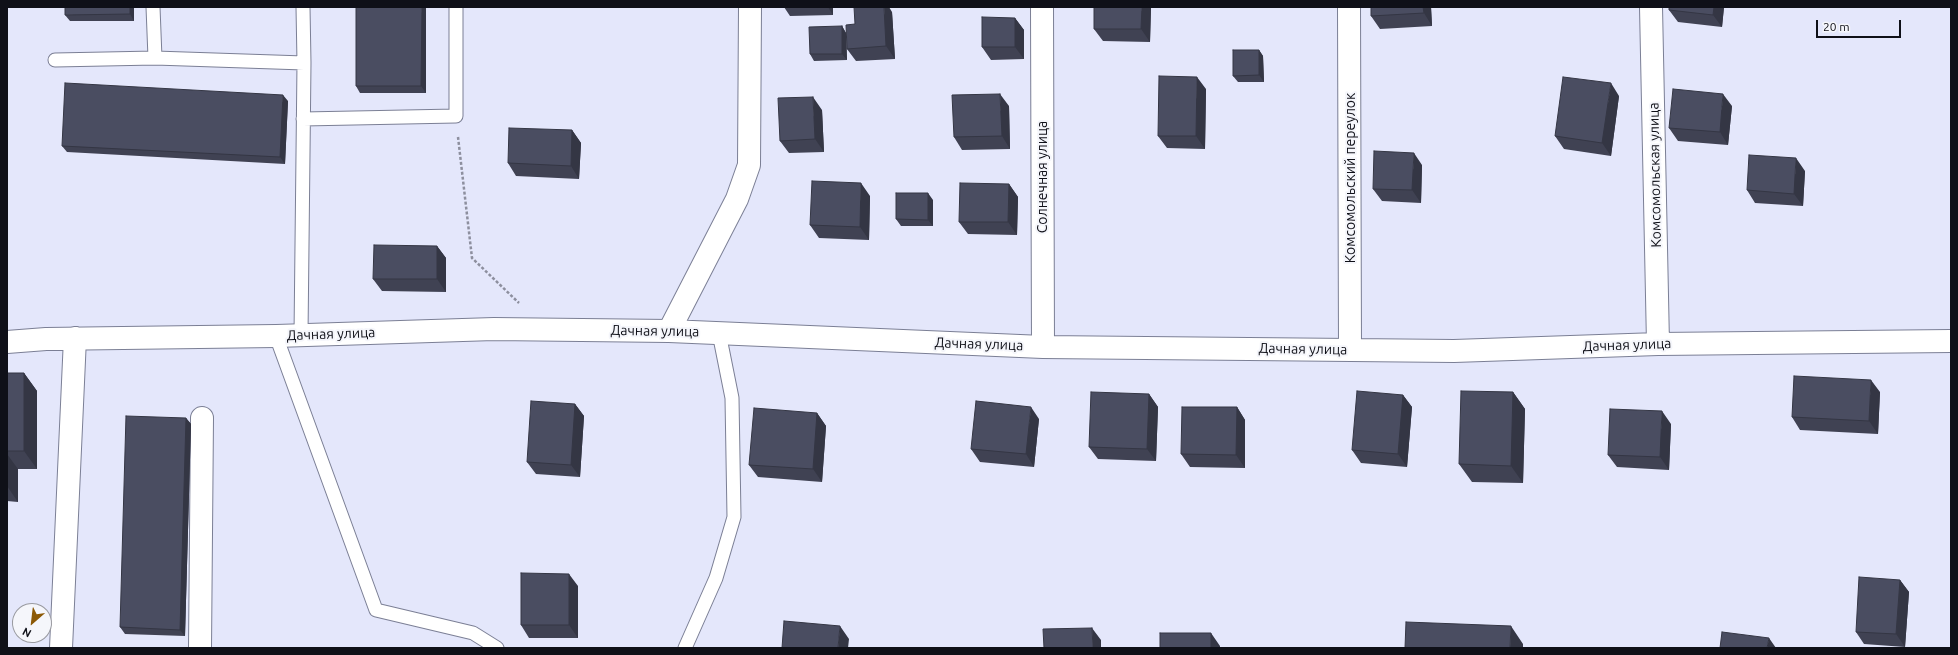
<!DOCTYPE html>
<meta charset="utf-8">
<style>
body{margin:0}
#map{position:relative;width:1958px;height:655px;overflow:hidden;background:#e4e7fb;font-family:Ubuntu,sans-serif}
canvas{display:block}
.frame{position:absolute;inset:0;border:8px solid #0f1018;pointer-events:none}
.north{position:absolute;left:12px;top:603px;width:40px;height:40px;box-sizing:border-box;background:#f5f6fb;border:1px solid #999aa0;border-radius:50%;rotate:208deg;font-size:11px;font-weight:700;line-height:16px;text-align:center;color:#0f1018}
.north::after{content:'';display:block;margin:auto;width:14px;height:18px;background:#8c5906;clip-path:polygon(50% 0,100% 100%,50% 72%,0 100%)}
.scale{position:absolute;left:1816px;top:20px;width:85px;height:18px;box-sizing:border-box;border:2px solid #0f1018;border-top:0;padding-left:5px;font-size:12px;line-height:14px;white-space:nowrap;color:#0f1018;-webkit-text-stroke:3px #f5f6fb;paint-order:stroke}
</style>
<div id="map">
<canvas width="1958" height="655"></canvas>
<div class="frame"></div>
<div class="north">N</div>
<div class="scale">20 m</div>
</div>
<script>
const ctx = document.querySelector('canvas').getContext('2d');
ctx.lineJoin = 'round';
const shape = rows => new Path2D(rows.map(r => 'M' + r).join(''));
function stroke(path, color, width, dash) { ctx.strokeStyle = color; ctx.lineWidth = width; ctx.lineCap = dash ? 'butt' : 'round'; ctx.setLineDash(dash || []); ctx.stroke(path); }
function fillPath(path, color) { ctx.fillStyle = color; ctx.fill(path, 'evenodd'); }
function write(font, color, halo, rows, align = 'center') {
  ctx.font = font + ' Ubuntu,sans-serif'; ctx.lineWidth = 4; ctx.setLineDash([]); ctx.textBaseline = 'middle'; ctx.strokeStyle = halo; ctx.fillStyle = color; for (const [text, x, y, turn = 0] of rows) {
    ctx.save(); ctx.translate(x, y); ctx.rotate((+turn || 0) * Math.PI / 180); ctx.textAlign = isNaN(turn) ? turn : align; if (halo) ctx.strokeText(text, 0, 0); ctx.fillText(text, 0, 0); ctx.restore();
  }
}
const lane = shape([
 [153,7,155,58],
 [303,7,304,63],
 [55,60,155,58,304,63,301,335],
 [303,119,456,116,456,7],
 [276,336,376,610,473,633,497,648],
 [685,648,716,578,734,517,732,398,719,333]
]);
const street = shape([
 [1042,7,1043,347],
 [1349,7,1350,350],
 [1651,7,1658,344],
 [669,331,737,199,749,165,750,7],
 [7,342,46,339,276,336,494,329,669,331,1043,347,1454,351,1658,344,1951,341],
 [61,648,75,338],
 [200,648,202,418]
]);
stroke(lane, '#7b7f95', 15);
stroke(street, '#7b7f95', 24);
stroke(shape([
 [458,137,472,258,519,303]
]), '#8d8f9e', 2.5, [3, 2]);
stroke(lane, '#fff', 13);
stroke(street, '#fff', 22);
fillPath(shape([
 [134,7,134,21,70,21,65,15],
 [426,7,426,93,360,93,356,86],
 [784,7,833,7,833,15,790,16],
 [1151,7,1150,42,1103,41,1094,29],
 [1371,7,1431,7,1432,26,1380,29,1371,16],
 [1669,7,1724,7,1722,27,1678,22,1669,10],
 [892,12,895,59,856,61,847,49,855,24],
 [1015,18,1024,30,1024,59,991,60,982,47],
 [842,26,846,33,847,60,814,61,810,54],
 [1259,50,1263,56,1264,82,1238,82,1233,76],
 [1206,89,1205,149,1167,148,1158,136],
 [1619,96,1611,156,1564,149,1555,136],
 [288,101,285,164,67,152,62,146],
 [1009,106,1010,149,962,150,954,137],
 [1732,106,1728,145,1678,141,1669,128],
 [822,110,824,152,789,153,780,141],
 [572,130,581,143,579,179,516,176,508,163],
 [1422,165,1421,203,1382,201,1373,189],
 [1805,171,1803,206,1755,203,1747,190],
 [1009,184,1018,197,1017,235,968,234,959,222],
 [870,196,869,240,819,238,810,225],
 [933,200,933,226,901,226,896,219],
 [437,246,446,258,446,292,382,291,373,279],
 [7,373,24,373,37,391,37,469,18,469,18,502,7,501],
 [1513,392,1525,409,1523,483,1472,482,1459,464],
 [1880,392,1878,434,1800,430,1792,417],
 [1149,394,1158,407,1156,461,1098,459,1089,447],
 [1403,395,1412,407,1407,467,1361,463,1352,450],
 [575,404,584,416,580,477,536,474,527,462],
 [1237,407,1245,420,1245,468,1190,467,1181,454],
 [817,413,826,426,822,482,758,477,749,465],
 [186,418,191,424,185,636,125,634,120,627],
 [1039,419,1034,467,980,462,971,449],
 [1671,424,1669,470,1617,467,1608,455],
 [1900,580,1909,592,1905,647,1864,644,1856,632],
 [578,586,578,638,529,638,521,625]
]), '#404253');
fillPath(shape([
 [130,7,134,7,134,21,130,14],
 [422,7,426,7,426,93,421,86],
 [828,7,833,7,833,15],
 [884,7,889,7,892,12,895,59,886,46],
 [1142,7,1151,7,1150,42,1141,29],
 [1423,7,1431,7,1432,26,1424,13],
 [1714,7,1724,7,1722,27,1713,15],
 [1015,18,1024,30,1024,59,1015,47],
 [842,26,846,33,847,60,842,54],
 [1259,50,1263,56,1264,82,1259,75],
 [1197,77,1206,89,1205,149,1196,136],
 [1611,83,1619,96,1611,156,1602,143],
 [1000,94,1009,106,1010,149,1002,136],
 [1723,94,1732,106,1728,145,1720,132],
 [283,95,288,101,285,164,280,157],
 [813,97,822,110,824,152,815,139],
 [572,130,581,143,579,179,571,166],
 [1414,153,1422,165,1421,203,1412,190],
 [1796,158,1805,171,1803,206,1794,194],
 [861,183,870,196,869,240,860,227],
 [1009,184,1018,197,1017,235,1008,222],
 [928,193,933,200,933,226,928,220],
 [437,246,446,258,446,292,437,279],
 [24,373,37,391,37,469,24,451],
 [1871,380,1880,392,1878,434,1869,421],
 [1513,392,1525,409,1523,483,1511,466],
 [1149,394,1158,407,1156,461,1147,449],
 [1403,395,1412,407,1407,467,1398,454],
 [575,404,584,416,580,477,571,465],
 [1031,407,1039,419,1034,467,1026,454],
 [1237,407,1245,420,1245,468,1236,455],
 [1662,411,1671,424,1669,470,1660,457],
 [817,413,826,426,822,482,813,469],
 [186,418,191,424,185,636,180,630],
 [7,454,18,469,18,502,7,486],
 [569,574,578,586,578,638,569,625],
 [1900,580,1909,592,1905,647,1896,634],
 [840,626,849,639,848,648,838,648],
 [1511,626,1523,644,1523,648,1510,648],
 [1092,628,1101,640,1101,648,1093,648],
 [1211,633,1220,646,1220,648,1211,648],
 [1769,638,1776,648,1767,648]
]), '#343644');
const building = shape([
 [65,7,130,7,130,14,65,15,65,7],
 [356,7,422,7,421,86,356,86,356,7],
 [854,7,884,7,886,46,847,49,846,25,855,24,854,7],
 [1094,7,1142,7,1141,29,1094,29,1094,7],
 [1371,7,1423,7,1424,13,1371,16,1371,7],
 [1669,7,1714,7,1713,15,1669,10,1669,7],
 [982,17,1015,18,1015,47,982,47,982,17],
 [842,26,842,54,810,54,809,27,842,26],
 [1233,50,1259,50,1259,75,1233,76,1233,50],
 [1159,76,1197,77,1196,136,1158,136,1159,76],
 [1563,77,1611,83,1602,143,1555,136,1563,77],
 [65,83,283,95,280,157,62,146,65,83],
 [1673,89,1723,94,1720,132,1669,128,1673,89],
 [1000,94,1002,136,954,137,952,95,1000,94],
 [813,97,815,139,780,141,778,98,813,97],
 [509,128,572,130,571,166,508,163,509,128],
 [1374,151,1414,153,1412,190,1373,189,1374,151],
 [1749,155,1796,158,1794,194,1747,190,1749,155],
 [812,181,861,183,860,227,810,225,812,181],
 [960,183,1009,184,1008,222,959,222,960,183],
 [896,193,928,193,928,220,896,219,896,193],
 [374,245,437,246,437,279,373,279,374,245],
 [7,373,24,373,24,451,7,451,7,373],
 [1794,376,1871,380,1869,421,1792,417,1794,376],
 [1357,391,1403,395,1398,454,1352,450,1357,391],
 [1461,391,1513,392,1511,466,1459,464,1461,391],
 [1091,392,1149,394,1147,449,1089,447,1091,392],
 [531,401,575,404,571,465,527,462,531,401],
 [976,401,1031,407,1026,454,971,449,976,401],
 [1182,407,1237,407,1236,455,1181,454,1182,407],
 [754,408,817,413,813,469,749,465,754,408],
 [1610,409,1662,411,1660,457,1608,455,1610,409],
 [126,416,186,418,180,630,120,627,126,416],
 [521,573,569,574,569,625,521,625,521,573],
 [1859,577,1900,580,1896,634,1856,632,1859,577],
 [784,621,840,626,838,648,782,648,784,621],
 [1406,622,1511,626,1510,648,1405,648,1406,622],
 [1092,628,1093,648,1044,648,1043,629,1092,628],
 [1722,632,1769,638,1767,648,1720,648,1722,632],
 [1160,633,1211,633,1211,648,1160,648,1160,633]
]);
fillPath(building, '#4a4d61');
stroke(building, '#343644', 1);
write('14px', '#0f1018', '#f5f6fb', [
 ["Комсомольская улица",1655,175,-91],
 ["Солнечная улица",1042,177,-90],
 ["Комсомольский переулок",1350,178,-90],
 ["Дачная улица",655,331,1],
 ["Дачная улица",331,334,-2],
 ["Дачная улица",979,344,2],
 ["Дачная улица",1627,345,-2],
 ["Дачная улица",1303,349,1]
]);
</script>
